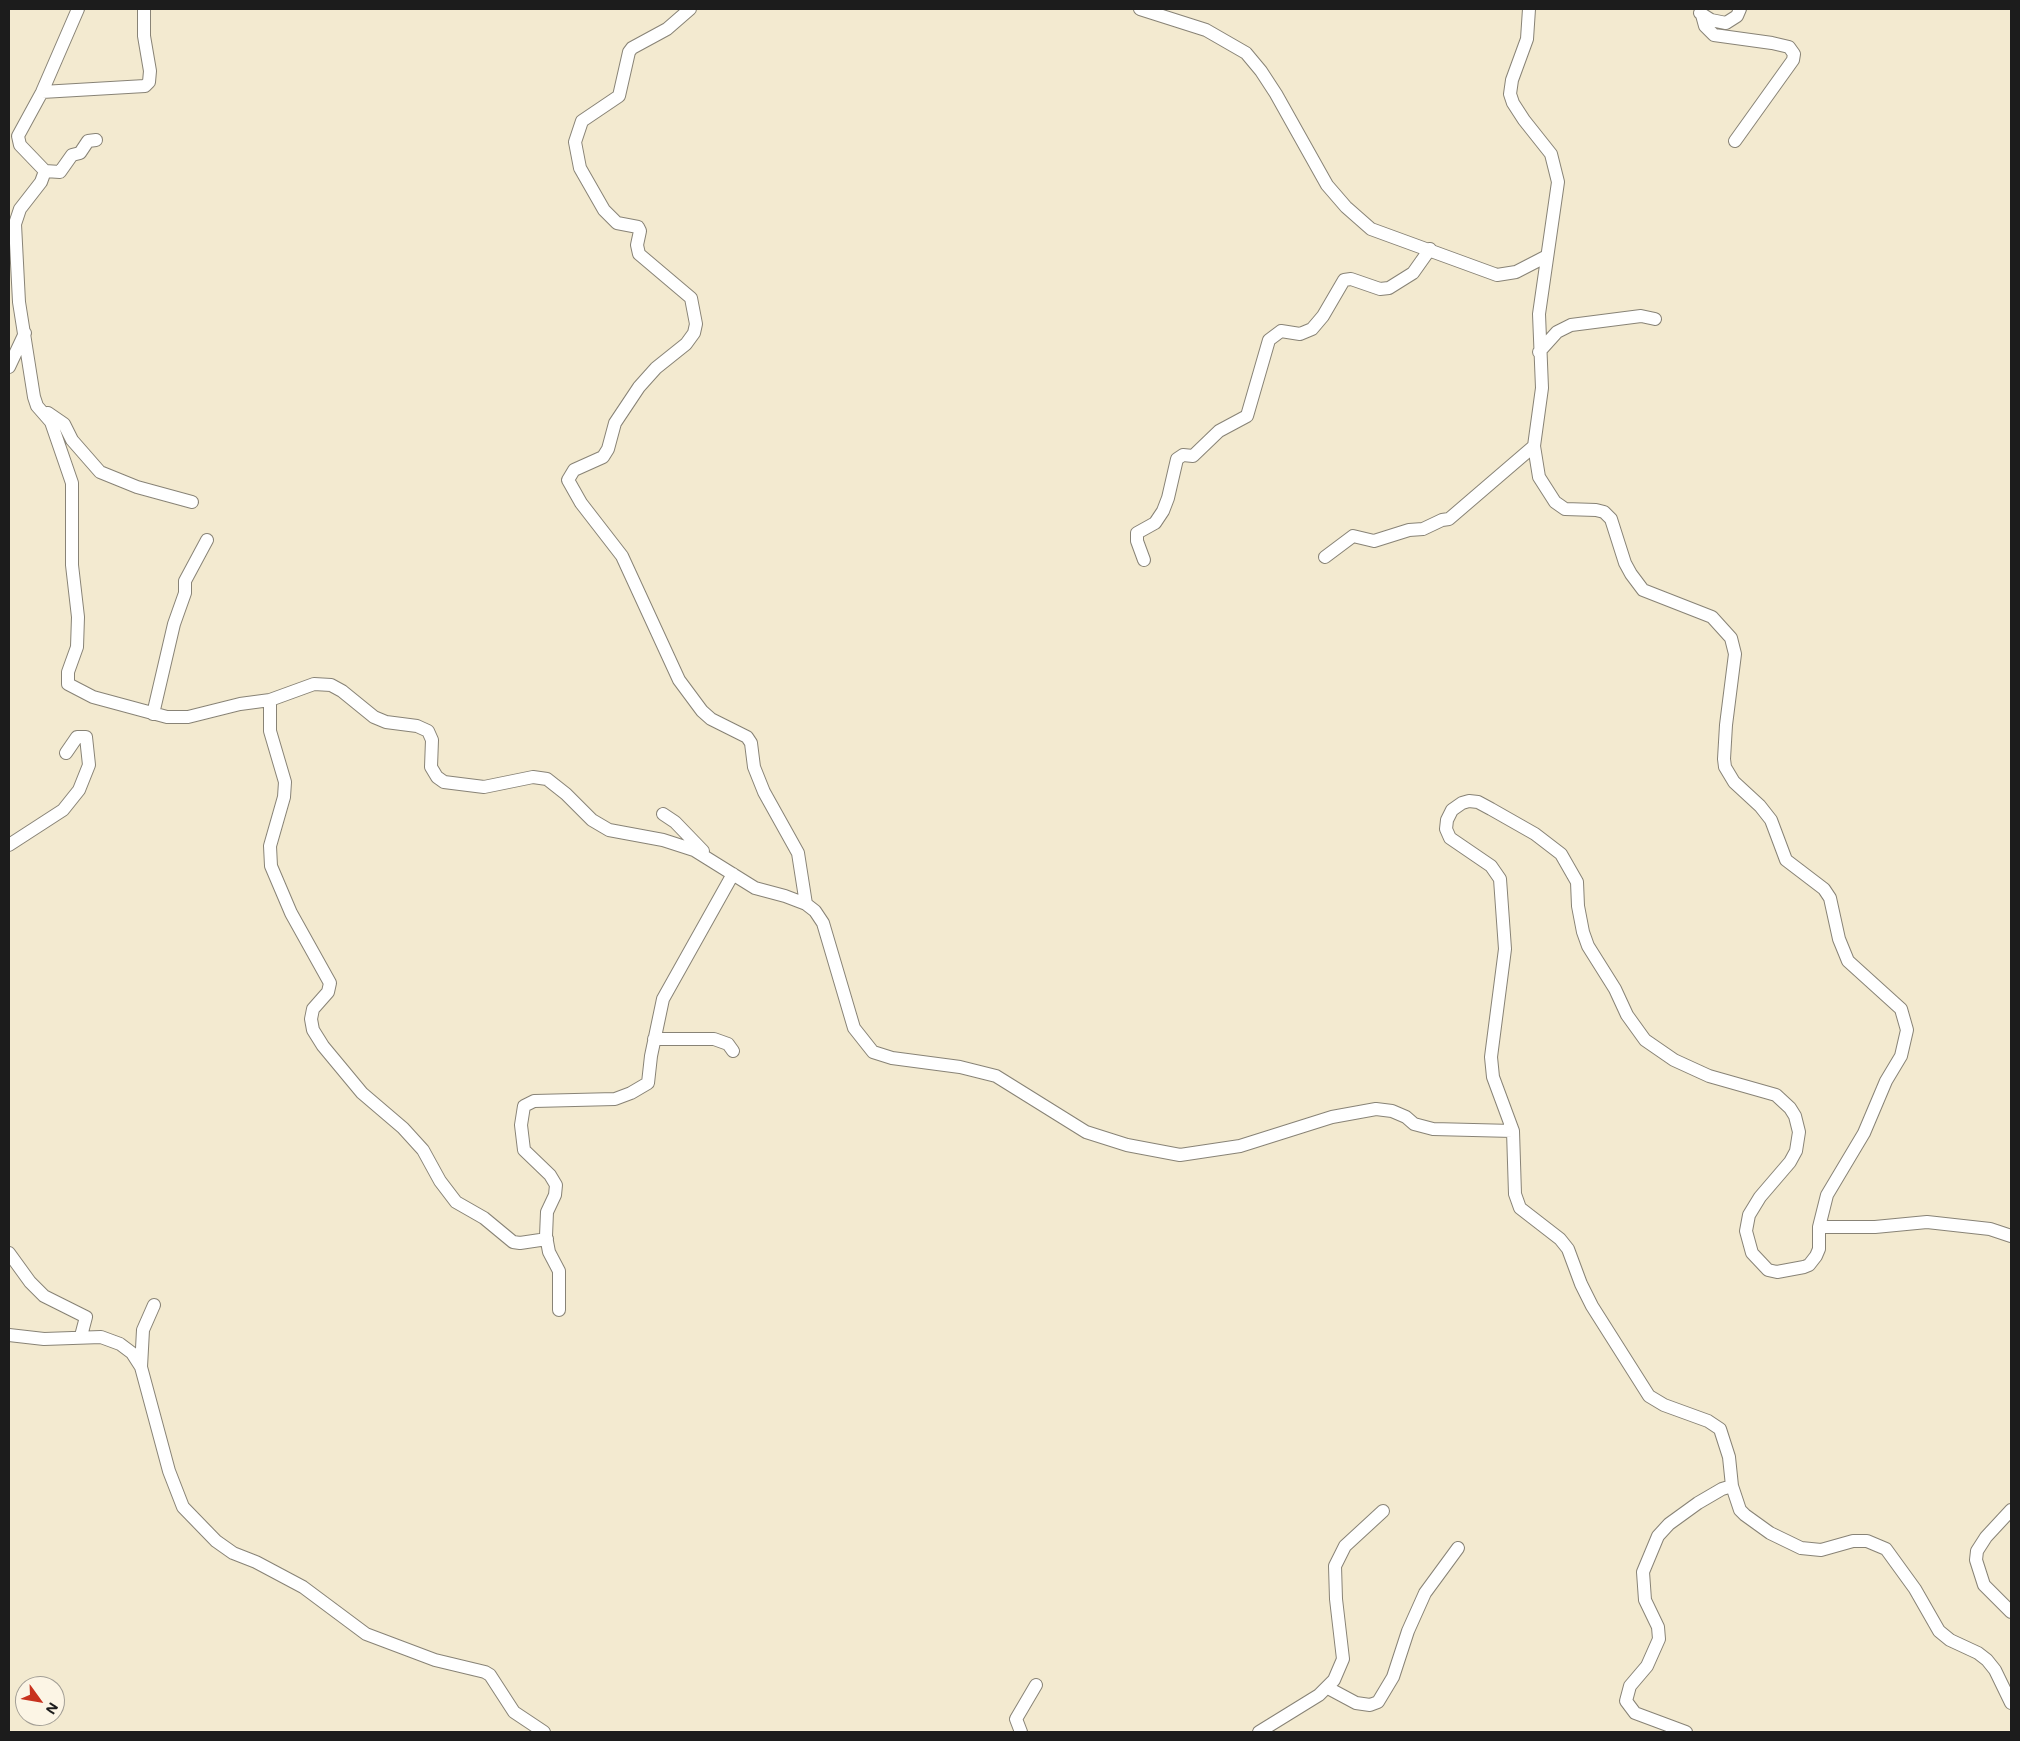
<!DOCTYPE html>
<style>
body{margin:0}
#map{position:relative;width:2020px;height:1741px;overflow:hidden;background:#f3ead0;font-family:Mali,sans-serif}
canvas{display:block}
.frame{position:absolute;inset:0;border:10px solid #1c1c1c;pointer-events:none}
.north{position:absolute;left:15px;top:1676px;width:50px;height:50px;box-sizing:border-box;background:#fcf5e5;border:1px solid #a29e95;border-radius:50%;rotate:122deg;font-size:14px;font-weight:700;line-height:20px;text-align:center;color:#1c1c1c}
.north::after{content:'';display:block;margin:auto;width:18px;height:22px;background:#c8321e;clip-path:polygon(50% 0,100% 100%,50% 72%,0 100%)}
</style>
<div id="map">
<canvas width="2020" height="1741"></canvas>
<div class="frame"></div>
<div class="north">N</div>
</div>
<script>
const ctx = document.querySelector('canvas').getContext('2d');
ctx.lineJoin = 'round';
const shape = rows => new Path2D(rows.map(r => 'M' + r).join(''));
function stroke(path, color, width, dash) { ctx.strokeStyle = color; ctx.lineWidth = width; ctx.lineCap = dash ? 'butt' : 'round'; ctx.setLineDash(dash || []); ctx.stroke(path); }
const minor = shape([
 [78,9,42,92,18,136,20,145,45,171,41,182,20,209,15,224,19,302,34,397,37,406,51,422,72,483,72,565,78,617,77,647,68,672,68,684,93,697,167,717,188,717,240,704,270,700,270,731,285,782,284,797,270,846,271,866,291,913,330,983,328,992,313,1009,311,1019,313,1030,323,1046,362,1093,403,1128,423,1150,440,1181,456,1202,484,1218,513,1242,520,1243,547,1239],
 [690,9,667,29,632,48,629,52,619,96,582,121,575,142,580,168,604,210,617,223,638,227,640,231,637,245,639,254,691,298,696,324,694,333,686,344,656,368,639,387,615,423,608,449,603,457,574,470,568,480,581,503,622,556,679,680,702,711,711,719,747,737,751,743,754,767,764,792,798,853,806,904],
 [1140,9,1206,30,1246,53,1261,71,1276,94,1327,185,1346,207,1371,229,1497,275,1516,272,1547,256],
 [1529,9,1527,39,1512,80,1510,94,1513,103,1524,120,1551,154,1558,182,1539,314,1542,388,1534,446,1539,477,1555,502,1565,509,1596,510,1604,512,1611,519,1625,563,1631,574,1643,590,1712,617,1731,638,1735,654,1726,725,1724,759,1725,767,1734,782,1760,806,1771,820,1786,860,1824,889,1830,898,1839,939,1848,961,1901,1009,1907,1030,1901,1056,1886,1081,1864,1133,1827,1195,1819,1227,1819,1249,1816,1256,1809,1265,1804,1267,1777,1272,1768,1270,1752,1253,1746,1231,1749,1215,1760,1197,1790,1162,1796,1151,1799,1132,1795,1116,1790,1108,1776,1095,1709,1076,1674,1060,1645,1040,1627,1015,1615,989,1588,946,1583,932,1578,906,1577,882,1561,854,1535,834,1491,809,1478,802,1469,801,1462,803,1452,810,1447,820,1446,829,1450,838,1491,866,1500,879,1505,949,1491,1057,1493,1077,1513,1131,1515,1194,1520,1208,1560,1239,1568,1249,1581,1284,1592,1306,1649,1396,1664,1405,1708,1421,1720,1429,1729,1457,1732,1486,1740,1510,1745,1515,1770,1533,1801,1548,1821,1550,1853,1541,1867,1541,1886,1549,1915,1589,1939,1631,1950,1640,1978,1653,1987,1660,1995,1670,2011,1703],
 [1700,13,1711,20,1726,23,1737,16,1740,9],
 [1702,15,1705,26,1714,35,1772,43,1789,47,1794,54,1793,60,1735,141],
 [42,92,145,86,149,82,150,71,144,36,144,9],
 [45,171,60,172,72,155,80,153,88,141,96,140],
 [1539,352,1557,332,1571,325,1641,316,1655,319],
 [9,367,25,333],
 [48,413,64,424,72,440,100,472,137,487,192,502],
 [1325,557,1353,536,1374,541,1409,530,1423,529,1442,520,1449,519,1534,446],
 [1144,560,1137,541,1137,533,1155,523,1163,511,1168,498,1177,459,1183,455,1193,456,1219,431,1247,416,1269,340,1281,331,1300,334,1312,329,1323,316,1344,280,1351,279,1380,289,1389,288,1413,273,1430,249],
 [270,700,314,684,331,685,342,691,374,717,386,722,417,726,428,731,432,740,431,767,437,777,444,782,484,787,533,777,547,779,566,794,592,820,609,830,663,840,694,850,755,888,785,896,806,904,815,911,823,923,854,1028,873,1052,892,1058,960,1067,996,1076,1086,1132,1127,1145,1180,1155,1240,1146,1332,1117,1376,1109,1392,1111,1406,1117,1414,1124,1433,1129,1513,1131],
 [153,714,174,624,185,593,185,581,207,540],
 [663,814,675,822,703,851],
 [9,845,63,810,79,790,89,765,86,737,77,737,66,753],
 [654,1039,714,1039,728,1044,733,1051],
 [1819,1227,1875,1227,1927,1222,1990,1229,2011,1236],
 [9,1253,30,1282,44,1296,86,1317,81,1336],
 [559,1310,559,1271,549,1252,546,1236,547,1212,555,1195,556,1185,550,1175,524,1150,521,1125,524,1106,534,1101,615,1099,631,1093,648,1083,651,1056,663,999,733,874],
 [9,1335,44,1339,101,1337,120,1344,132,1353,141,1367,169,1471,183,1507,216,1541,233,1553,256,1562,303,1587,366,1634,435,1660,485,1672,490,1675,514,1712,544,1732],
 [141,1367,143,1330,154,1305],
 [2011,1510,1986,1537,1977,1551,1976,1560,1984,1585,2011,1612],
 [1328,1688,1356,1703,1370,1705,1378,1702,1393,1677,1408,1631,1425,1593,1458,1548],
 [1021,1732,1016,1719,1036,1685],
 [1259,1732,1319,1695,1334,1680,1343,1659,1336,1599,1335,1566,1345,1546,1383,1511],
 [1686,1732,1635,1713,1626,1701,1630,1686,1647,1666,1659,1639,1658,1627,1645,1600,1643,1572,1658,1536,1669,1524,1698,1503,1722,1489,1732,1486]
]);
stroke(minor, '#888376', 14);
stroke(minor, '#fff', 12);
</script>
